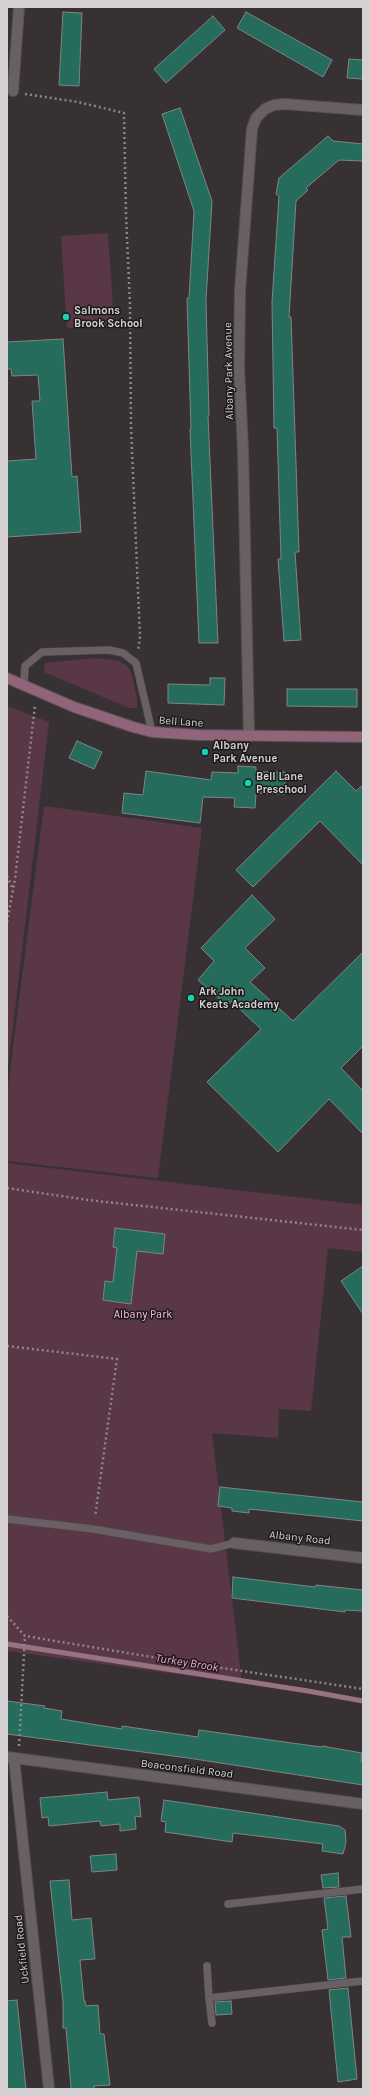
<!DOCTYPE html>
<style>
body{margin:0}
#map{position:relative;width:370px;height:2096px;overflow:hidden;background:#383134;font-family:Karla,sans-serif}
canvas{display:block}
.frame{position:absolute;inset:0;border:8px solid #d5d0d2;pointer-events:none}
</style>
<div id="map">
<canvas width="370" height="2096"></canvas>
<div class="frame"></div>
</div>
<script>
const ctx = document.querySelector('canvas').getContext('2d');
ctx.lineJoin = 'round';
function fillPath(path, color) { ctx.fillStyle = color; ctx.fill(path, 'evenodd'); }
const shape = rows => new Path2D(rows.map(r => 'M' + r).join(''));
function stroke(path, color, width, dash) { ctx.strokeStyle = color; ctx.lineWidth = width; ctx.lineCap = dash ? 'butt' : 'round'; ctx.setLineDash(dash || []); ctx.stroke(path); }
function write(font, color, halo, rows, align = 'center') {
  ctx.font = font + ' Karla,sans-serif'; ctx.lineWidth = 3; ctx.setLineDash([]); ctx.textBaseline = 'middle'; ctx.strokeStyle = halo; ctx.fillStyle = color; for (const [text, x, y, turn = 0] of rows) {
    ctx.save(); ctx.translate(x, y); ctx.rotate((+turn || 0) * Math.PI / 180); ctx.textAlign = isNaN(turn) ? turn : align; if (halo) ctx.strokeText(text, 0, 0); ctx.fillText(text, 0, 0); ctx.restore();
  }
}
fillPath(shape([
 [108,233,114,325,67,328,61,236],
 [95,658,120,661,128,667,132,675,137,699,137,708,129,708,44,672,45,663],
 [7,706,49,722,7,1077],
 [44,806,202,828,158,1178,7,1161,7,1094],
 [7,1163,363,1205,363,1252,328,1248,311,1411,279,1409,278,1438,212,1433,242,1683,7,1651]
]), '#593746');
stroke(shape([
 [7,1644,308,1691,363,1701]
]), '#977282', 5);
const building = shape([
 [63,12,82,13,79,86,59,85,63,12],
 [246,12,332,60,323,77,237,28,246,12],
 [213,16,225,30,166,83,154,69,213,16],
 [349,59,363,60,363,79,347,78,349,59],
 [180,108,212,201,206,300,209,416,208,416,218,643,199,643,190,429,191,429,187,298,189,298,194,211,162,114,180,108],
 [328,136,333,141,363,144,363,161,339,160,306,188,308,190,296,201,289,317,291,317,299,552,295,552,301,640,284,641,278,559,281,559,277,428,274,428,272,302,279,196,276,194,279,178,328,136],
 [63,339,72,477,77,476,81,532,7,537,7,461,36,459,32,401,40,401,38,375,12,376,11,369,7,369,7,342,63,339],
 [210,678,225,678,224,705,168,703,168,684,210,685,210,678],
 [287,689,357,689,357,707,287,706,287,689],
 [77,741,102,752,94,769,69,758,77,741],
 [238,766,256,767,256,772,285,772,285,794,256,793,255,808,234,807,235,798,203,797,200,823,122,813,124,793,143,795,146,771,211,780,212,772,238,773,238,766],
 [336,771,356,791,363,785,363,865,320,821,253,887,236,870,336,771],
 [252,895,275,919,245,948,265,968,250,982,293,1021,363,952,363,1046,341,1068,363,1091,363,1134,329,1099,278,1152,207,1082,261,1029,231,1001,227,1006,198,980,214,961,201,948,252,895],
 [115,1228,165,1234,163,1254,137,1251,131,1304,103,1300,105,1281,113,1282,117,1248,113,1247,115,1228],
 [363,1266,363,1314,341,1281,363,1266],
 [220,1487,363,1502,363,1521,249,1509,249,1513,232,1511,232,1508,218,1506,220,1487],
 [233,1577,315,1587,316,1585,363,1590,363,1611,345,1610,345,1612,232,1598,233,1577],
 [7,1701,45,1706,44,1708,62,1711,61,1719,122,1729,122,1726,198,1737,199,1730,299,1744,322,1747,322,1746,362,1753,361,1762,363,1762,363,1785,188,1758,7,1734,7,1701],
 [107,1792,108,1800,139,1797,141,1817,135,1816,136,1829,120,1831,120,1824,101,1826,100,1821,49,1826,48,1817,42,1818,40,1798,107,1792],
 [164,1800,339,1826,345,1830,346,1842,343,1854,322,1851,323,1844,233,1833,232,1842,165,1832,166,1822,161,1821,164,1800],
 [116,1854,117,1870,92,1872,90,1856,116,1854],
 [338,1873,339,1887,323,1888,321,1875,338,1873],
 [69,1880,72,1920,91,1918,95,1959,80,1960,84,2001,85,2001,86,2006,98,2005,100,2034,104,2034,110,2085,94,2086,94,2089,71,2089,66,2028,63,2028,63,2002,50,1881,69,1880],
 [346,1896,351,1937,342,1937,346,1978,328,1980,322,1930,328,1929,324,1898,346,1896],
 [348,1988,357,2079,338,2082,329,1990,348,1988],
 [17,2000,26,2089,7,2089,7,2001,17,2000],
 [231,2001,232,2014,216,2015,215,2002,231,2001]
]);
fillPath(building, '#266c5d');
stroke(building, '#7d8683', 1);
const lane = shape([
 [24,685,25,666,42,652,109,650,123,653,136,663,152,732],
 [7,1519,93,1529,211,1549,234,1543],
 [228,1904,363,1889],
 [207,1966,209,1998],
 [212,2023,209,1998,363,1981]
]);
const street = shape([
 [13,91,19,7],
 [249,736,243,449,239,368,240,291,252,129,256,118,265,109,274,105,285,104,363,110],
 [234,1543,363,1558],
 [7,1757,363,1804],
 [14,1758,49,2089]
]);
const secondary = shape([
 [7,678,74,707,133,727,152,732,199,735,363,737]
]);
stroke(lane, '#565052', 8);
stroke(street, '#565052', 12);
stroke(secondary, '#565052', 12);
stroke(shape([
 [25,94,78,102,124,113,126,215,130,305,131,427,140,637,138,651],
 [7,876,13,889],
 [7,922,15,879,35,705],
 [7,1188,88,1200,363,1230],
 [7,1346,117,1359,95,1517],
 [7,1616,25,1636,182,1662,363,1689],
 [19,1746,25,1636]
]), '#8d878a', 2.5, [2, 3]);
stroke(lane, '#686063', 7);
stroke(street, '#686063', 10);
stroke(secondary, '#92647a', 10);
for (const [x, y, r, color] of [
 [66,317,4,"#12d5b4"],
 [205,752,4,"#12d5b4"],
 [248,783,4,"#12d5b4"],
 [191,998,4,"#12d5b4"]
]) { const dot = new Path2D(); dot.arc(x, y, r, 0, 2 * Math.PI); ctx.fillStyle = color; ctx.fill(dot); stroke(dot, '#1d1a1b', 1.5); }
write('bold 11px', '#d5d0d2', '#1d1a1b', [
 ["Salmons",74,311],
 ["Brook School",74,324],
 ["Albany",213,746],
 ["Park Avenue",213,759],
 ["Bell Lane",256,777],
 ["Preschool",256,790],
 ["Ark John",199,992],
 ["Keats Academy",199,1005]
], 'left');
write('11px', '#d5d0d2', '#1d1a1b', [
 ["Albany Park Avenue",229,371,-91],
 ["Bell Lane",181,722,4],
 ["Albany Road",300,1538,6],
 ["Beaconsfield Road",187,1769,7],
 ["Uckfield Road",22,1949,-96]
]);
write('11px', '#febbd7', '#1d1a1b', [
 ["Albany Park",143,1315]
]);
write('italic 12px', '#f5a4c6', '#1d1a1b', [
 ["Turkey Brook",187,1663,9]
]);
</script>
